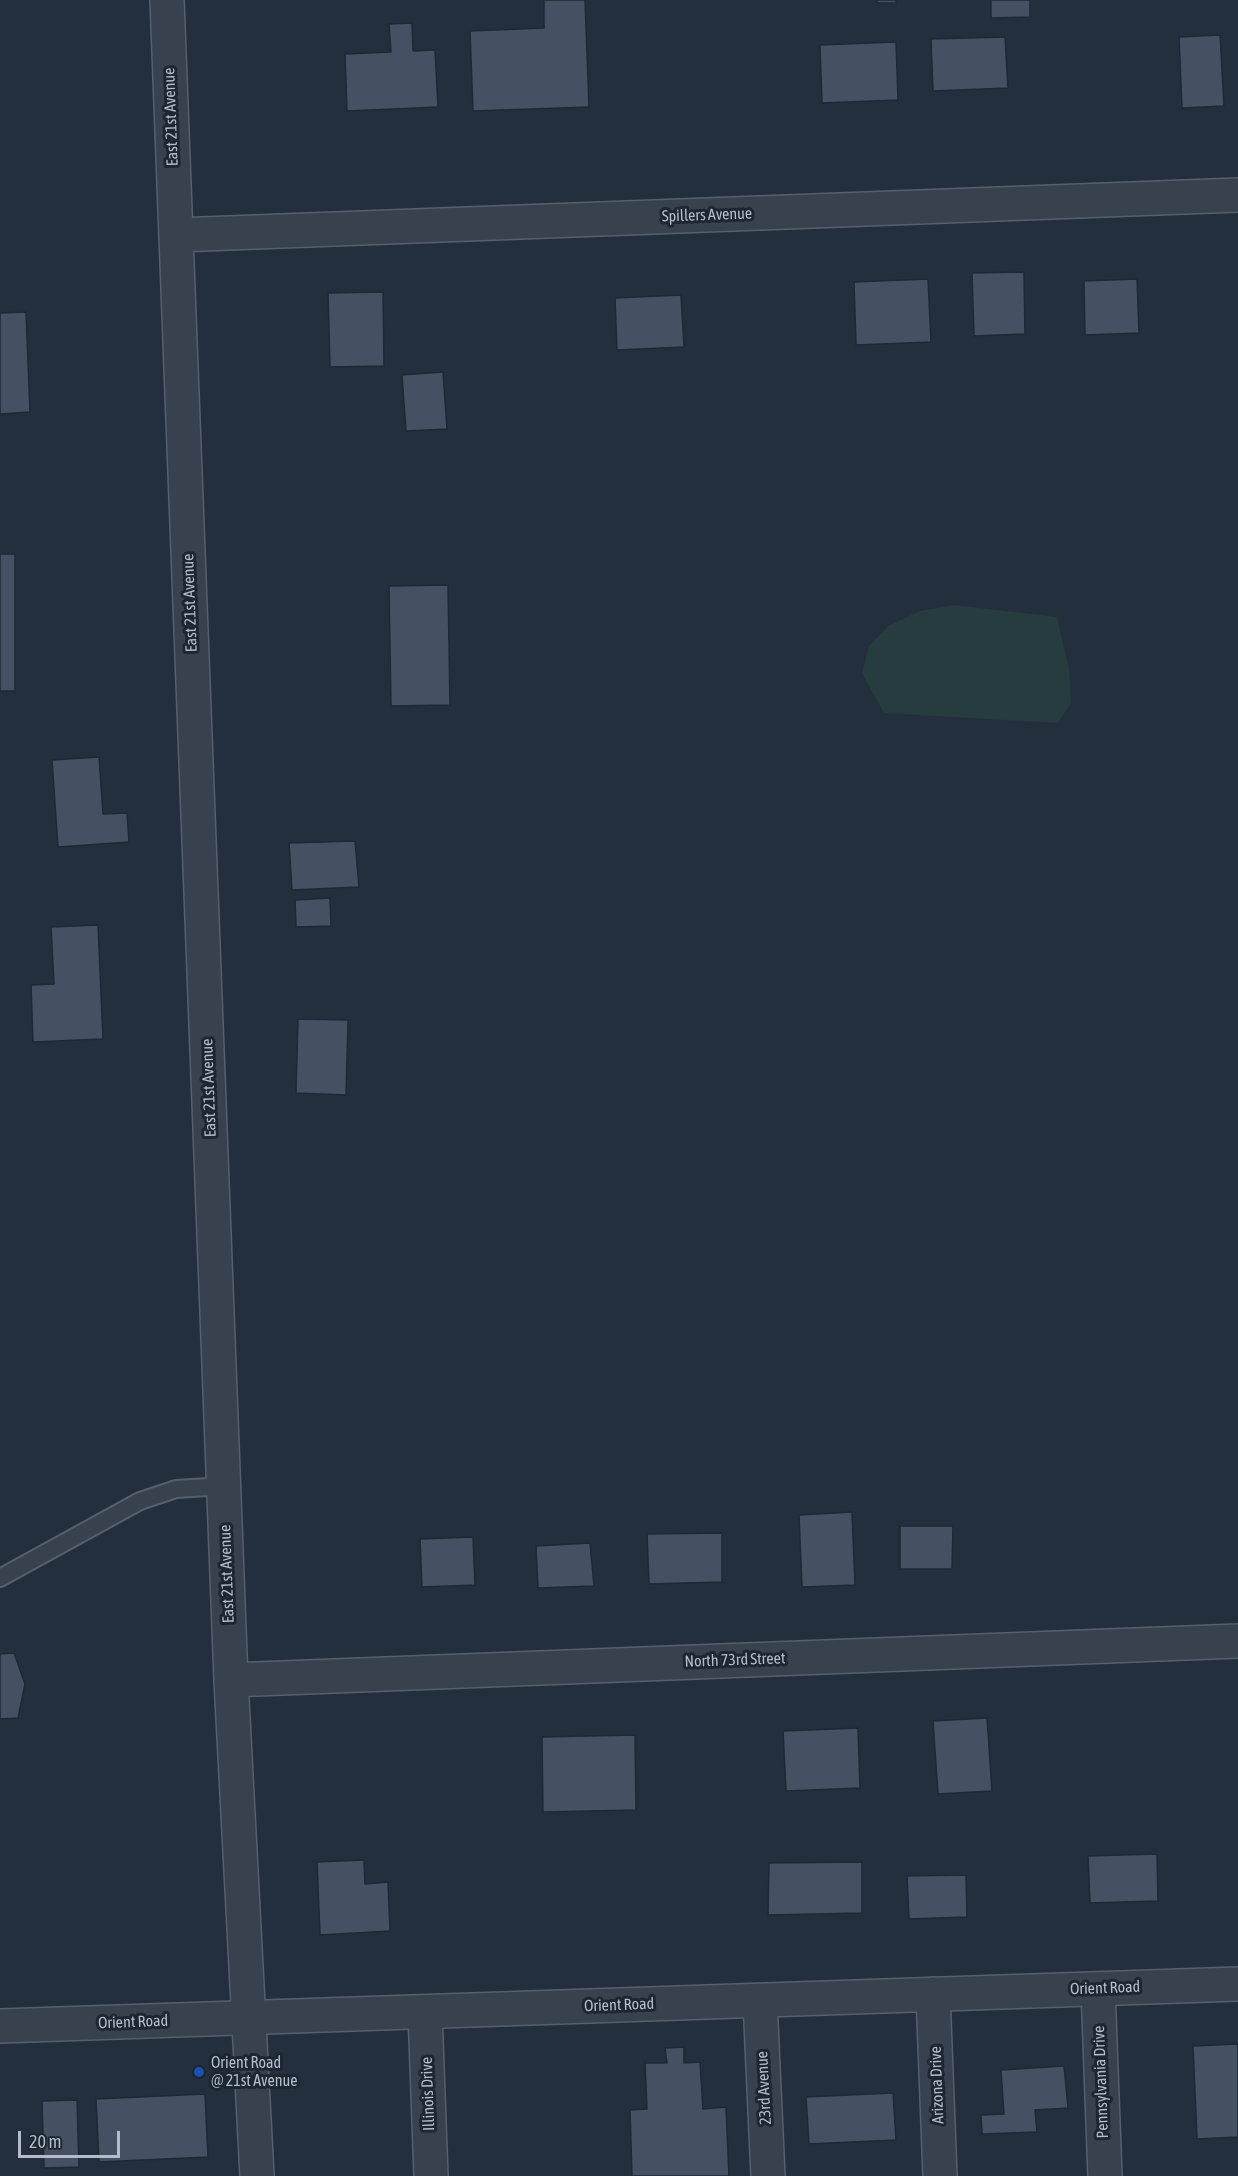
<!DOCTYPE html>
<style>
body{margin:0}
#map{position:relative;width:1238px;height:2176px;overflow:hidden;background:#242f3e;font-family:"Asap Condensed",sans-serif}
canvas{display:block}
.scale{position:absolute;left:18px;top:2131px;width:102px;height:27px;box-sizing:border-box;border:3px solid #b4bcc9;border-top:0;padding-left:8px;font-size:18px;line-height:21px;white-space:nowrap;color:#b4bcc9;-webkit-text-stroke:4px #1d2633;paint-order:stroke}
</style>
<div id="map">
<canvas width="1238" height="2176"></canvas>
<div class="scale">20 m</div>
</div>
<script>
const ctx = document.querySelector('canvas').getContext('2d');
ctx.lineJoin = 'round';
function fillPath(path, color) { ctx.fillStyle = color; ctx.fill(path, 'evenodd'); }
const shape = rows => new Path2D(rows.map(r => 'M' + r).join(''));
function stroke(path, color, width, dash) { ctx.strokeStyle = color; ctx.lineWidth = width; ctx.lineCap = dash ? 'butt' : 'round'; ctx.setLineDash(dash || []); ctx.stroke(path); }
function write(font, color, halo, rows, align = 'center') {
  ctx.font = font + ' "Asap Condensed",sans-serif'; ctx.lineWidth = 6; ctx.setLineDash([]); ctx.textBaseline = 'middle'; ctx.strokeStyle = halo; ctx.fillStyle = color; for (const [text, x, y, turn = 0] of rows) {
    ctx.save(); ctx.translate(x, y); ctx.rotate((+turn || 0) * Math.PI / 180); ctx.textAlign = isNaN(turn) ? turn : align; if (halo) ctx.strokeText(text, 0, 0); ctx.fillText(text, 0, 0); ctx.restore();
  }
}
fillPath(shape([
 [954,605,1057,617,1069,669,1071,703,1058,723,884,713,862,673,869,646,888,626,920,611]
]), '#263c3f');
const building = shape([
 [544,0,585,0,589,107,473,111,470,31,544,28,544,0],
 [877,0,896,0,896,3,877,3,877,0],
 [991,0,1030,0,1030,17,991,18,991,0],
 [412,23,413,51,435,50,438,107,347,111,345,54,391,52,389,24,412,23],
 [1220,35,1224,106,1182,108,1179,37,1220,35],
 [1005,37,1008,88,933,91,931,39,1005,37],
 [896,42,898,100,822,103,820,45,896,42],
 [1024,272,1025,334,974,336,972,273,1024,272],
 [928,279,931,342,856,345,854,282,928,279],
 [1137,279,1139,333,1085,335,1084,281,1137,279],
 [383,292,384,366,330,367,328,293,383,292],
 [681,295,684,347,617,350,615,298,681,295],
 [26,312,30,412,0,414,0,313,26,312],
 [443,372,447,429,406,431,402,375,443,372],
 [0,554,15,554,15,691,0,691,0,554],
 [448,585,450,705,391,706,389,586,448,585],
 [99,757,103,814,127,813,129,842,58,847,52,760,99,757],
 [355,841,359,887,292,890,289,843,355,841],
 [330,898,331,926,296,927,295,900,330,898],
 [98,925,103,1039,33,1042,31,985,54,984,51,927,98,925],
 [298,1019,348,1020,346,1095,296,1093,298,1019],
 [852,1512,855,1585,802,1587,799,1515,852,1512],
 [900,1526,953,1526,952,1569,900,1569,900,1526],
 [722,1533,722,1582,649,1584,647,1534,722,1533],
 [473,1537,475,1585,422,1587,420,1539,473,1537],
 [590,1543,594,1586,538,1588,536,1546,590,1543],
 [14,1653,25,1684,18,1718,0,1719,0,1654,14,1653],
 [987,1718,992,1791,938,1794,933,1721,987,1718],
 [858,1728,860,1788,786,1791,783,1731,858,1728],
 [635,1735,636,1810,543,1812,542,1737,635,1735],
 [1157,1854,1158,1901,1090,1903,1088,1856,1157,1854],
 [364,1860,365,1884,388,1882,390,1931,320,1935,317,1862,364,1860],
 [862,1862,862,1913,768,1915,769,1863,862,1862],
 [966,1875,967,1917,909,1919,907,1876,966,1875],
 [1238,2044,1238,2137,1197,2139,1193,2046,1238,2044],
 [684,2047,684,2063,700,2062,703,2109,726,2107,729,2176,632,2176,630,2110,647,2109,645,2063,667,2063,665,2048,684,2047],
 [1064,2066,1068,2108,1035,2110,1037,2132,982,2134,981,2115,1004,2114,1001,2070,1064,2066],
 [893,2093,896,2140,809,2144,806,2097,893,2093],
 [205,2094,208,2157,99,2162,96,2099,205,2094],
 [77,2100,79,2167,44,2168,42,2101,77,2100]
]);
fillPath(building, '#455162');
stroke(building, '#1f2835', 1.5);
const service = shape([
 [0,1578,140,1501,176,1489,224,1486]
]);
const minor = shape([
 [167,0,231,1680,257,2176],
 [176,235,1238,195],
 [231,1680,1238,1641],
 [1098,1989,1105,2176],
 [933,1994,940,2176],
 [760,2001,768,2176],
 [425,2012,431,2176]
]);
const tertiary = shape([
 [0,2026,1238,1984]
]);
stroke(service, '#565f6c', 20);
stroke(minor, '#565f6c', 36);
stroke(tertiary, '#565f6c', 36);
stroke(service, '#38414e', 16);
stroke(minor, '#38414e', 33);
stroke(tertiary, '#38414e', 33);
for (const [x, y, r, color] of [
 [199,2072,6,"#1a4fb4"]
]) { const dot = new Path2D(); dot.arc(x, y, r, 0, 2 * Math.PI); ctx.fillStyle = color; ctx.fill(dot); stroke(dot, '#1d2633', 2); }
write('16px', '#b4bcc9', '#1d2633', [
 ["East 21st Avenue",171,117,-92],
 ["Spillers Avenue",707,215,-2],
 ["East 21st Avenue",190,603,-92],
 ["East 21st Avenue",209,1088,-92],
 ["East 21st Avenue",227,1574,-92],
 ["North 73rd Street",735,1660,-2],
 ["Orient Road",1105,1988,-2],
 ["Orient Road",619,2005,-2],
 ["Orient Road",133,2022,-2],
 ["Pennsylvania Drive",1101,2082,-92],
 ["Arizona Drive",937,2085,-92],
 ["23rd Avenue",764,2088,-93],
 ["Illinois Drive",428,2094,-92]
]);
write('16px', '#b4bcc9', '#1d2633', [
 ["Orient Road",211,2063],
 ["@ 21st Avenue",211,2081]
], 'left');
</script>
